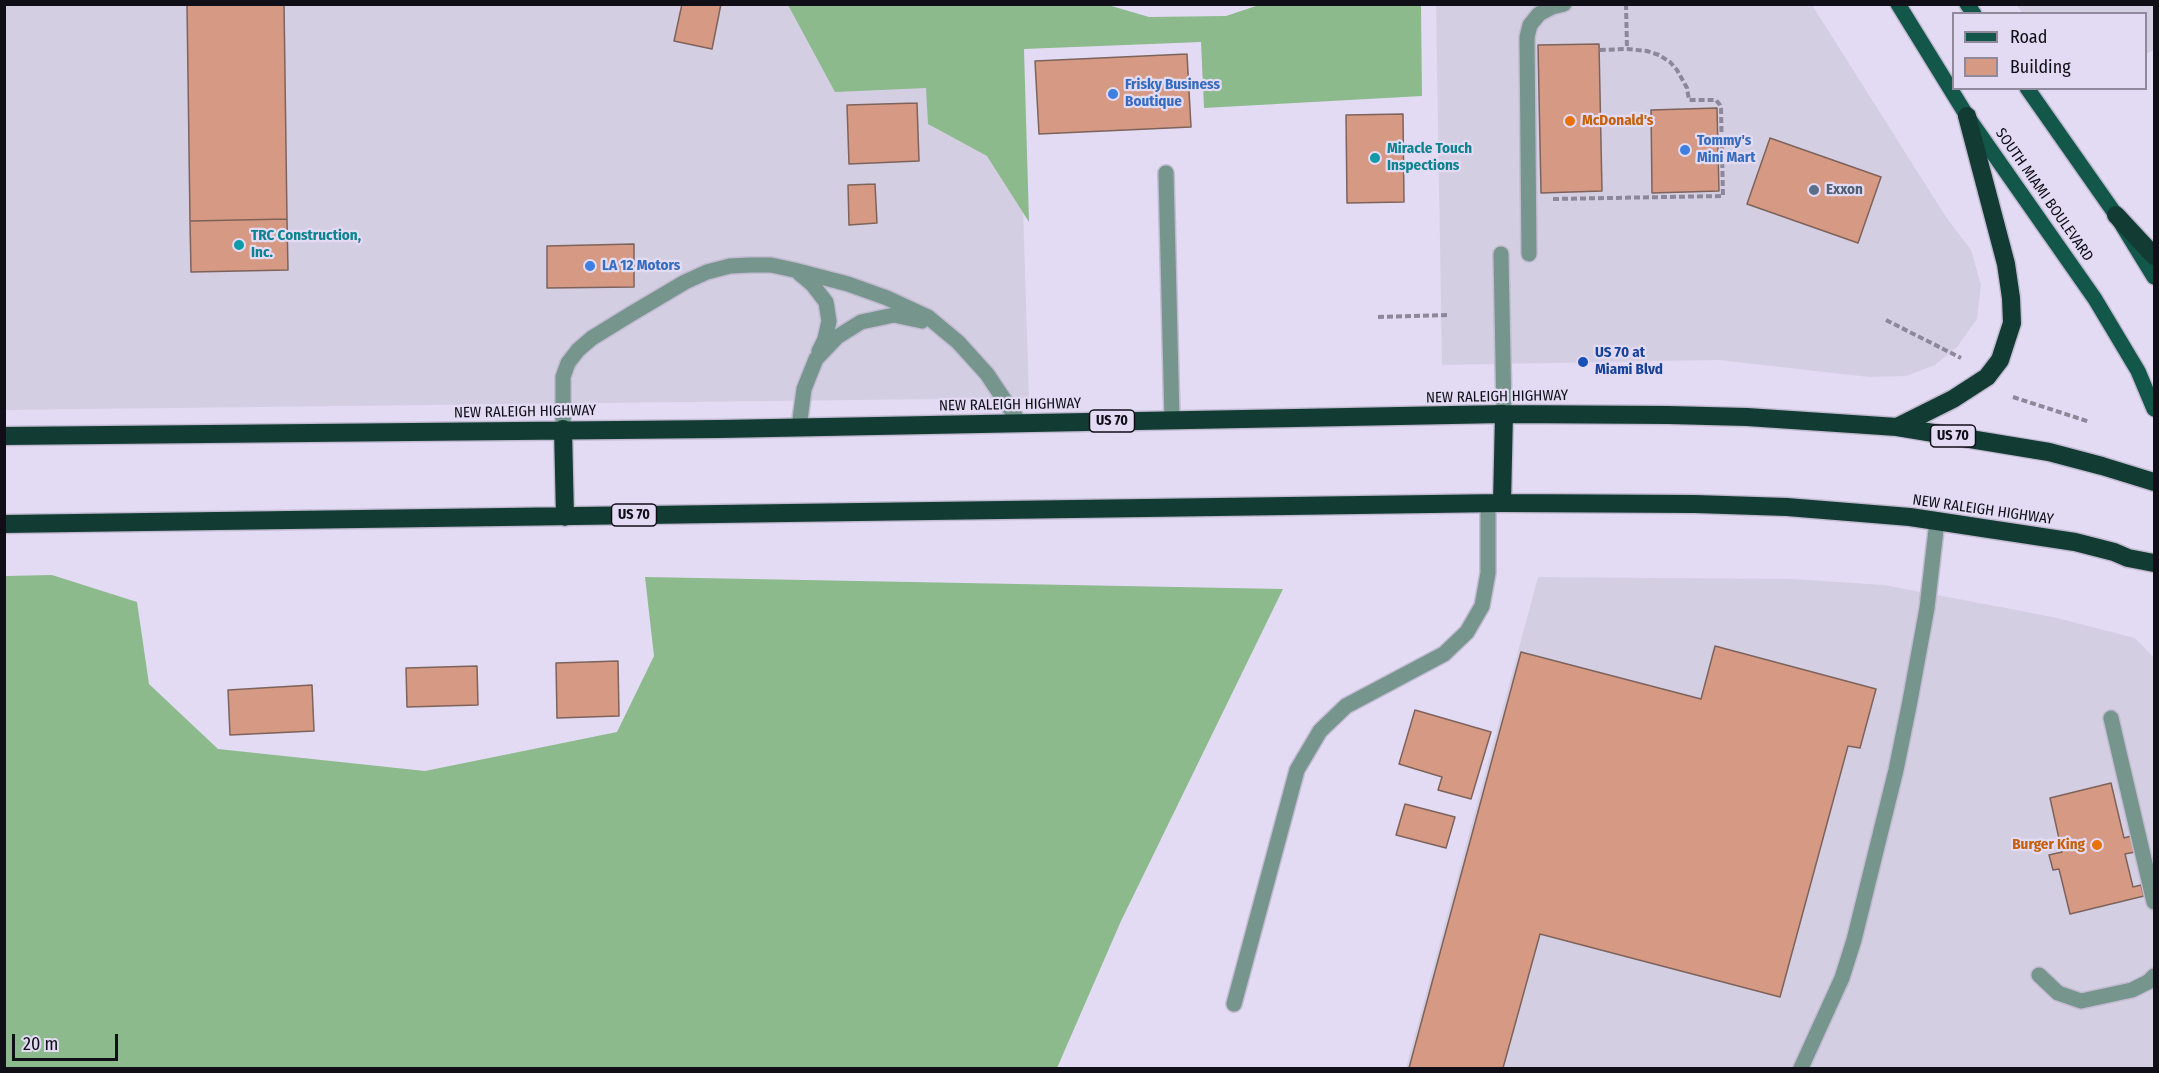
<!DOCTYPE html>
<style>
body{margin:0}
#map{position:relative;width:2159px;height:1073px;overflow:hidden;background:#e3dbf4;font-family:"Fira Sans Condensed",sans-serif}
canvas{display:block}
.frame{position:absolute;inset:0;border:6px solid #100e16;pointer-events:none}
.legend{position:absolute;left:1952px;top:12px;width:195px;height:78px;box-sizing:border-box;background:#e3dbf4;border:2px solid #8f899b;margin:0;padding:8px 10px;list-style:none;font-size:18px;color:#100e16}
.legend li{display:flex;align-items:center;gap:12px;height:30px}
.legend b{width:30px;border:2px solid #8f899b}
.scale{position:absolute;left:12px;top:1034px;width:106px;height:27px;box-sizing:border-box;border:3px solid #100e16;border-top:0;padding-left:8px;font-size:18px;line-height:21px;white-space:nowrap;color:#100e16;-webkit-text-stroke:4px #e3dbf4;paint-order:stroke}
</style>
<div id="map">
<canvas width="2159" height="1073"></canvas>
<div class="frame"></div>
<ul class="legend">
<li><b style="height:8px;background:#13564a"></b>Road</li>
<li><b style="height:16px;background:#d69983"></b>Building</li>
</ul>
<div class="scale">20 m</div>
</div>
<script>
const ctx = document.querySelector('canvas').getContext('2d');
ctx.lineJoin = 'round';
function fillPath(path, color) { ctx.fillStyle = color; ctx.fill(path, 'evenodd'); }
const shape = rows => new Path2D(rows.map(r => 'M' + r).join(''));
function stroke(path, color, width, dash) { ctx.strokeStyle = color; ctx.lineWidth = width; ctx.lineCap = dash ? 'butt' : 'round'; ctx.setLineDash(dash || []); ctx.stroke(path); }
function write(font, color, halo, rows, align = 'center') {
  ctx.font = font + ' "Fira Sans Condensed",sans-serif'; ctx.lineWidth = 4.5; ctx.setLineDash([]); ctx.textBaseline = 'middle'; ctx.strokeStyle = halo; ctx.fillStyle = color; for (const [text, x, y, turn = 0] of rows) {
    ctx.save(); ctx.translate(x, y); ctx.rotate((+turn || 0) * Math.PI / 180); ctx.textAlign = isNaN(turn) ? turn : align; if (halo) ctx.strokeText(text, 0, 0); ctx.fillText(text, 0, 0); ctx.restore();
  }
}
fillPath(shape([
 [4,5,820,5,928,74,1022,175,1029,398,5,410],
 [1436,5,1812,5,1946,217,1971,250,1981,285,1977,319,1957,347,1935,365,1906,376,1869,377,1718,360,1442,365],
 [2016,5,2154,5,2154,50,2146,54,2146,14,2023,13],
 [1538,577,1793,579,1884,585,2053,617,2135,638,2154,658,2154,1068,1406,1068]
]), '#d4cee3');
fillPath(shape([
 [1108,5,1149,17,1226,16,1259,5,1421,5,1422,96,1204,108,1201,42,1024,49,1029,222,987,156,928,124,926,88,835,92,788,5],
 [52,575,137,602,149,684,218,749,425,771,617,732,654,656,645,577,1283,589,1121,921,1057,1068,5,1068,5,576]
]), '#8cba8c');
const building = shape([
 [187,4,284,4,287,219,190,221,187,4],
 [682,4,721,4,712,49,674,41,682,4],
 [1599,44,1602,191,1541,193,1538,45,1599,44],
 [1187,54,1191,127,1039,134,1035,61,1187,54],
 [917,103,919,161,849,164,847,105,917,103],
 [1717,108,1719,191,1652,193,1651,110,1717,108],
 [1403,114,1404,202,1347,203,1346,115,1403,114],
 [1770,138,1881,177,1858,243,1747,204,1770,138],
 [875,184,877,223,849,225,848,185,875,184],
 [287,219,288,270,191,272,190,221,287,219],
 [634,244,634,287,547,288,547,246,634,244],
 [1715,646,1876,689,1860,748,1848,746,1780,997,1540,934,1503,1068,1409,1068,1521,652,1701,699,1715,646],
 [618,661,619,716,557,718,556,663,618,661],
 [477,666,478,705,407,707,406,668,477,666],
 [312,685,314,731,230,735,228,690,312,685],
 [1415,710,1491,732,1471,799,1438,790,1442,777,1399,764,1415,710],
 [2111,783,2124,838,2131,836,2135,852,2125,854,2133,887,2141,885,2144,896,2070,914,2059,869,2053,870,2049,855,2062,852,2050,798,2111,783],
 [1405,804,1455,817,1446,848,1396,835,1405,804]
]);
fillPath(building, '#d69983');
stroke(building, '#7d635b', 1.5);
const lane = shape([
 [1166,173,1172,419],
 [1501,254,1504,414],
 [1529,254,1527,37,1530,25,1539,14,1552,7,1564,4],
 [800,274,812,284,826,302,829,321,825,339,819,351],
 [799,427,804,389,816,359,837,337,861,322,894,315,922,321],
 [563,429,563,377,568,363,578,350,592,338,631,314,685,282,707,272,730,266,751,265,771,265,794,270,848,284,887,298,928,317,958,342,987,374,1019,422],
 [2111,718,2154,902],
 [2039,975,2058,993,2081,1001,2132,990,2148,982,2154,976],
 [1234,1004,1297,770,1320,731,1346,706,1444,654,1467,632,1482,606,1488,573,1488,503],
 [1801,1068,1842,978,1854,940,1896,770,1910,701,1927,608,1937,521]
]);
const primary = shape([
 [1898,4,1967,116,2095,299,2138,371,2154,409],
 [1967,4,1974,14],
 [2027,88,2116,215,2154,277]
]);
const highway = shape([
 [2116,215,2154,256],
 [1897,427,1953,399,1987,377,2000,360,2012,323,2011,298,2006,264,1967,116],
 [563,429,565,517],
 [4,436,720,429,1504,414,1668,415,1747,417,1897,427,2049,452,2102,466,2154,482],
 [1502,503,1504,414],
 [4,524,1502,503,1695,504,1787,507,1910,517,2075,542,2114,552,2128,558,2154,563]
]);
stroke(lane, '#c1bad0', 18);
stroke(primary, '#c1bad0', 18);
stroke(highway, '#c1bad0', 21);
stroke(shape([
 [1626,4,1627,49],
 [1553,199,1723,196,1721,109,1720,105,1716,100,1689,100,1687,88,1677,70,1670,62,1659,55,1647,51,1627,49,1599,50],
 [1378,317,1450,315],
 [1886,320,1961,358],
 [2013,397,2090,422]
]), '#8c8799', 4, [6, 3]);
stroke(lane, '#76958d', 15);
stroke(primary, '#13564a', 15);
stroke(highway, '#123c33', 18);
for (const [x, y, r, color] of [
 [1113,94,6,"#3f7fe0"],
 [1570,121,6,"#e8710a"],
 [1685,150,6,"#3f7fe0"],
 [1375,158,6,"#0f9aa8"],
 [1814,190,6,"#5c6f8a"],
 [239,245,6,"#0f9aa8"],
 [590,266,6,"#3f7fe0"],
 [1583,362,6,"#1a4fb4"],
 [2097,845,6,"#e8710a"]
]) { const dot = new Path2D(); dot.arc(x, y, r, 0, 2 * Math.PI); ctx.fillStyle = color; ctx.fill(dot); stroke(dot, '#e3dbf4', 2); }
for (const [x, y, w] of [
 [1112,421,45],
 [1953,436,45],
 [634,515,45]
]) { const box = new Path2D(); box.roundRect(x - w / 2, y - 11, w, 22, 4.5); ctx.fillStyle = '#e3dbf4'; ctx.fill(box); stroke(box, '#100e16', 1.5); }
write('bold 14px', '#100e16', null, [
 ["US 70",1112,421],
 ["US 70",1953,436],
 ["US 70",634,515]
]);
write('bold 15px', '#366cbe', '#e3dbf4', [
 ["Frisky Business",1125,85],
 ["Boutique",1125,102],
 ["Tommy's",1697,141],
 ["Mini Mart",1697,158],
 ["LA 12 Motors",602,266]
], 'left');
write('bold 15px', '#c56008', '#e3dbf4', [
 ["McDonald's",1582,121],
 ["Burger King",2085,845,"right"]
], 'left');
write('bold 15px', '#0d838f', '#e3dbf4', [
 ["Miracle Touch",1387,149],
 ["Inspections",1387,166],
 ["TRC Construction,",251,236],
 ["Inc.",251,253]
], 'left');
write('bold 15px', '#4e5e75', '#e3dbf4', [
 ["Exxon",1826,190]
], 'left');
write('15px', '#100e16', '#e3dbf4', [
 ["SOUTH MIAMI BOULEVARD",2044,195,55],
 ["NEW RALEIGH HIGHWAY",1497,397,-1],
 ["NEW RALEIGH HIGHWAY",1010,405,-1],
 ["NEW RALEIGH HIGHWAY",525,412,-1],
 ["NEW RALEIGH HIGHWAY",1983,510,8]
]);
write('bold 15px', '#164399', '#e3dbf4', [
 ["US 70 at",1595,353],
 ["Miami Blvd",1595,370]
], 'left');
</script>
